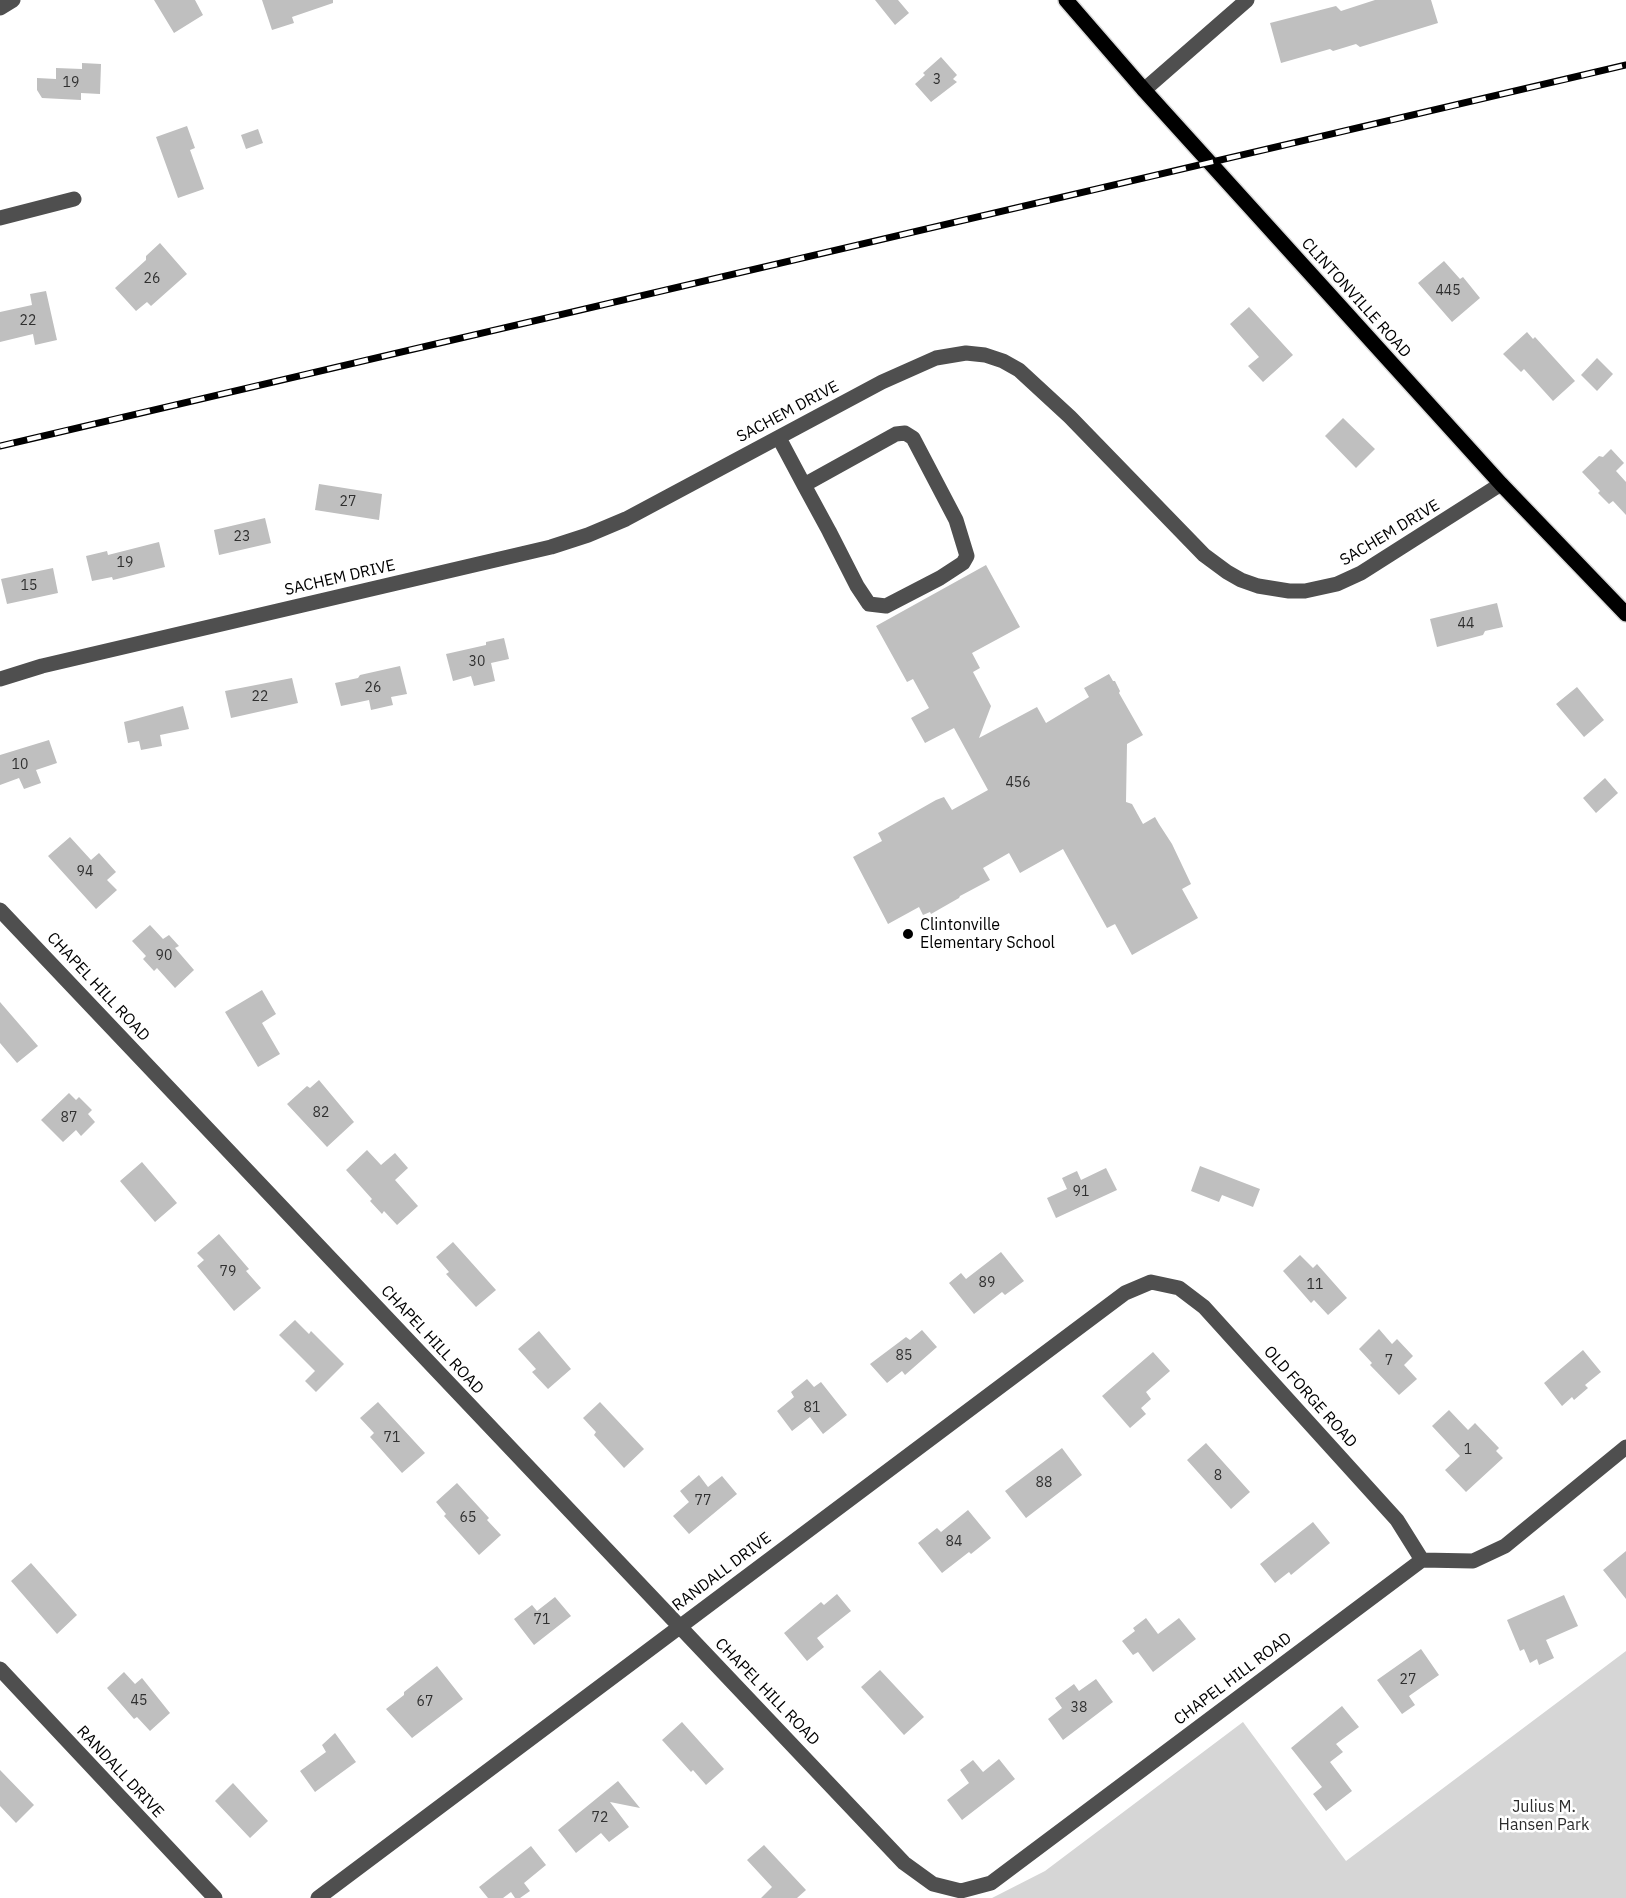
<!DOCTYPE html>
<style>
body{margin:0}
canvas{display:block;background:#fff}
</style>
<canvas width="1626" height="1898"></canvas>
<script>
const ctx = document.querySelector('canvas').getContext('2d');
ctx.lineJoin = 'round';
function fillPath(path, color) { ctx.fillStyle = color; ctx.fill(path, 'evenodd'); }
const shape = rows => new Path2D(rows.map(r => 'M' + r).join(''));
function stroke(path, color, width, dash) { ctx.strokeStyle = color; ctx.lineWidth = width; ctx.lineCap = dash ? 'butt' : 'round'; ctx.setLineDash(dash || []); ctx.stroke(path); }
function write(font, color, halo, rows, align = 'center') {
  ctx.font = font + ' "IBM Plex Sans",sans-serif'; ctx.lineWidth = 5; ctx.setLineDash([]); ctx.textBaseline = 'middle'; ctx.strokeStyle = halo; ctx.fillStyle = color; for (const [text, x, y, turn = 0] of rows) {
    ctx.save(); ctx.translate(x, y); ctx.rotate((+turn || 0) * Math.PI / 180); ctx.textAlign = isNaN(turn) ? turn : align; if (halo) ctx.strokeText(text, 0, 0); ctx.fillText(text, 0, 0); ctx.restore();
  }
}
fillPath(shape([
 [1626,1651,1626,1898,992,1898,1045,1871,1243,1722,1346,1861]
]), '#d6d6d6');
fillPath(shape([
 [154,0,195,0,203,15,174,33],
 [262,0,333,0,333,3,292,17,294,23,272,30],
 [875,0,898,0,909,13,895,25],
 [1375,0,1431,0,1438,23,1360,47,1356,44,1333,51,1330,49,1281,63,1270,23,1336,6,1341,11],
 [941,57,957,75,953,79,957,82,931,102,915,84,925,75,923,73],
 [82,63,101,64,100,94,81,93,81,100,42,98,37,90,37,78,56,79,56,68,82,69],
 [187,126,195,148,190,150,204,189,178,198,156,137],
 [258,129,263,143,246,149,241,135],
 [160,243,187,274,151,306,147,302,136,311,115,288,146,260,146,256],
 [1444,261,1460,279,1463,277,1480,298,1452,322,1418,283],
 [46,291,57,340,35,345,33,334,0,342,0,312,32,305,30,294],
 [1249,307,1293,355,1263,382,1248,366,1259,357,1230,324],
 [1527,332,1533,339,1535,337,1575,381,1553,401,1524,369,1521,372,1503,354],
 [1597,358,1613,374,1597,391,1581,375],
 [1343,418,1375,449,1356,468,1325,436],
 [1611,449,1624,463,1616,471,1626,482,1626,515,1613,501,1609,504,1598,493,1600,491,1582,472,1599,456,1603,457],
 [319,484,382,494,379,520,315,510],
 [265,518,271,543,219,555,214,530],
 [159,542,165,567,113,580,112,577,92,581,86,556,107,551,108,555],
 [986,565,1020,627,972,653,980,668,973,672,991,706,979,738,1037,707,1046,723,1089,697,1084,688,1109,674,1113,681,1115,681,1120,691,1119,693,1143,735,1127,744,1126,802,1132,804,1143,824,1155,817,1159,824,1172,844,1191,884,1182,889,1198,918,1132,955,1115,924,1107,928,1063,849,1020,873,1009,853,983,868,990,880,960,896,959,898,931,914,930,912,923,915,919,907,888,924,853,857,882,841,878,833,936,800,944,797,952,810,988,790,954,728,925,743,911,718,929,708,913,679,907,682,876,626],
 [53,568,58,593,7,604,1,579],
 [1497,603,1503,627,1485,631,1483,635,1437,647,1430,619],
 [504,638,509,659,491,663,495,681,474,686,471,676,453,681,446,654,486,645,486,642],
 [400,666,407,694,391,697,393,705,371,710,369,700,341,706,335,683,358,678,360,675],
 [292,678,298,703,231,718,225,691],
 [1577,687,1604,720,1584,737,1556,704],
 [183,706,189,729,160,735,162,746,141,750,139,741,128,743,124,722],
 [49,740,57,763,36,770,41,783,24,789,19,778,0,785,0,755],
 [1605,778,1618,793,1596,813,1583,798],
 [70,837,91,860,99,853,116,872,107,880,117,890,96,909,48,856],
 [150,925,163,939,169,935,179,946,175,948,194,970,175,988,157,968,154,971,143,959,146,956,132,941],
 [262,990,276,1014,262,1023,280,1054,258,1067,225,1012],
 [0,1002,38,1046,17,1063,0,1043],
 [319,1080,354,1122,327,1147,287,1104,307,1086,310,1088],
 [69,1093,76,1100,79,1097,92,1110,88,1114,95,1122,81,1136,76,1130,63,1142,41,1120],
 [367,1150,381,1165,395,1153,408,1168,395,1180,418,1206,397,1225,384,1211,382,1214,370,1201,372,1199,346,1170],
 [142,1162,177,1203,155,1222,120,1181],
 [1200,1166,1260,1189,1253,1207,1222,1195,1219,1202,1191,1191],
 [1106,1168,1117,1190,1056,1218,1047,1198,1067,1189,1062,1178,1077,1171,1081,1180],
 [219,1234,249,1269,246,1271,261,1288,234,1311,197,1266,204,1260,197,1253],
 [453,1242,496,1290,476,1307,446,1274,449,1272,436,1257],
 [1001,1252,1024,1281,1005,1295,1002,1292,974,1314,949,1283,961,1273,966,1279],
 [1300,1255,1313,1268,1317,1264,1347,1298,1328,1315,1314,1300,1311,1303,1283,1271],
 [295,1320,309,1334,311,1331,344,1364,316,1392,305,1381,315,1371,279,1335],
 [1379,1329,1392,1344,1397,1339,1413,1356,1404,1365,1417,1379,1399,1395,1370,1365,1372,1363,1359,1349],
 [922,1330,937,1347,905,1375,902,1371,887,1383,870,1364,906,1337,910,1340],
 [539,1331,571,1369,548,1389,532,1372,536,1369,518,1349],
 [1583,1350,1601,1372,1585,1385,1588,1388,1574,1400,1572,1397,1562,1406,1544,1383],
 [1153,1352,1170,1371,1146,1392,1151,1399,1141,1408,1146,1414,1130,1428,1102,1396],
 [807,1379,814,1387,821,1382,847,1415,823,1434,810,1417,792,1431,777,1411,794,1397,791,1392],
 [378,1402,425,1453,402,1473,370,1437,374,1433,360,1418],
 [600,1402,644,1449,624,1468,594,1435,596,1432,583,1418],
 [1449,1410,1468,1430,1475,1423,1499,1448,1496,1451,1503,1458,1466,1492,1445,1470,1460,1456,1432,1426],
 [1206,1443,1250,1492,1231,1509,1187,1460],
 [1062,1448,1082,1475,1026,1518,1005,1491],
 [699,1475,708,1487,722,1476,737,1494,689,1534,673,1516,689,1502,680,1491],
 [457,1483,489,1518,487,1520,501,1535,479,1555,444,1516,446,1514,436,1502],
 [968,1510,991,1538,971,1554,969,1552,942,1573,918,1543,937,1528,941,1532],
 [1313,1522,1330,1543,1291,1575,1289,1572,1275,1583,1260,1564],
 [1626,1551,1626,1599,1603,1570],
 [31,1563,77,1615,57,1634,11,1581],
 [837,1594,851,1611,817,1638,824,1647,807,1661,784,1633,821,1602,824,1605],
 [1564,1595,1578,1626,1546,1640,1554,1658,1539,1665,1537,1659,1530,1663,1524,1649,1520,1651,1507,1620],
 [555,1597,571,1616,534,1645,514,1619,532,1605,537,1611],
 [1146,1618,1158,1634,1179,1618,1196,1639,1153,1672,1138,1652,1133,1655,1122,1641,1135,1631,1133,1628],
 [1421,1649,1439,1675,1409,1696,1415,1705,1402,1714,1377,1680],
 [437,1666,463,1699,412,1738,386,1709,404,1695,404,1692],
 [880,1670,924,1717,904,1735,861,1687],
 [124,1672,135,1684,142,1678,170,1713,150,1731,137,1717,134,1719,107,1688],
 [1096,1679,1113,1702,1063,1740,1048,1719,1062,1708,1055,1698,1074,1684,1079,1691],
 [1342,1706,1359,1727,1336,1744,1343,1752,1330,1762,1352,1791,1326,1811,1313,1794,1322,1787,1291,1748],
 [682,1722,724,1769,706,1785,693,1770,691,1772,662,1740],
 [335,1733,356,1762,315,1792,300,1771,326,1752,322,1745],
 [999,1759,1015,1779,962,1820,947,1800,969,1783,960,1770,973,1760,983,1772],
 [0,1770,34,1805,16,1823,0,1806],
 [618,1781,640,1808,610,1802,629,1827,609,1842,601,1833,576,1853,558,1830],
 [233,1783,268,1821,250,1838,215,1801],
 [764,1845,806,1890,797,1898,761,1898,772,1887,747,1860],
 [531,1846,546,1865,524,1883,530,1891,520,1898,515,1898,511,1892,503,1898,488,1898,479,1887]
]), '#bfbfbf');
const major = shape([
 [1066,0,1144,90,1501,484,1626,614]
]);
stroke(major, '#dbdbdb', 18);
stroke(shape([
 [0,8,13,0],
 [1144,90,1247,0],
 [0,218,74,199],
 [779,438,804,485,829,531,857,586,869,604,886,606,940,578,963,563,967,556,956,520,913,438,905,433,896,434,804,485],
 [0,679,42,666,551,547,588,535,626,519,882,382,936,358,966,353,985,355,1003,361,1019,370,1070,417,1204,555,1227,572,1241,580,1258,586,1289,591,1305,591,1337,584,1361,573,1501,484],
 [0,910,904,1863,933,1884,961,1891,991,1883,1422,1560,1473,1561,1505,1546,1626,1447],
 [0,1669,215,1898],
 [318,1898,1125,1293,1151,1282,1179,1288,1204,1307,1397,1520,1422,1560]
]), '#4f4f4f', 15);
stroke(major, '#000', 15);
const rail = shape([
 [0,446,1626,65]
]);
stroke(rail, '#000', 7);
stroke(rail, '#fff', 4.5, [14]);
for (const [x, y, r, color] of [
 [908,934,6,"#000"]
]) { const dot = new Path2D(); dot.arc(x, y, r, 0, 2 * Math.PI); ctx.fillStyle = color; ctx.fill(dot); stroke(dot, '#fff', 2); }
write('14px', '#303030', null, [
 ["3",937,80],
 ["19",71,83],
 ["26",152,279],
 ["445",1448,291],
 ["22",28,321],
 ["27",348,502],
 ["23",242,537],
 ["19",125,563],
 ["15",29,586],
 ["44",1466,624],
 ["30",477,662],
 ["26",373,688],
 ["22",260,697],
 ["10",20,765],
 ["456",1018,783],
 ["94",85,872],
 ["90",164,956],
 ["82",321,1113],
 ["87",69,1118],
 ["91",1081,1192],
 ["79",228,1272],
 ["89",987,1283],
 ["11",1315,1285],
 ["85",904,1356],
 ["7",1389,1361],
 ["81",812,1408],
 ["71",392,1438],
 ["1",1468,1450],
 ["8",1218,1476],
 ["88",1044,1483],
 ["77",703,1501],
 ["65",468,1518],
 ["84",954,1542],
 ["71",542,1620],
 ["27",1408,1680],
 ["45",139,1701],
 ["67",425,1702],
 ["38",1079,1708],
 ["72",600,1818]
]);
write('16px', '#000', '#fff', [
 ["CLINTONVILLE ROAD",1356,298,48],
 ["SACHEM DRIVE",788,412,-28],
 ["SACHEM DRIVE",1390,533,-31],
 ["SACHEM DRIVE",340,578,-13],
 ["CHAPEL HILL ROAD",98,987,47],
 ["CHAPEL HILL ROAD",432,1340,47],
 ["OLD FORGE ROAD",1310,1397,48],
 ["RANDALL DRIVE",722,1572,-37],
 ["CHAPEL HILL ROAD",1233,1679,-37],
 ["CHAPEL HILL ROAD",767,1692,46],
 ["RANDALL DRIVE",120,1772,47]
]);
write('16px', '#000', '#fff', [
 ["Clintonville",920,925],
 ["Elementary School",920,943]
], 'left');
write('16px', '#2d2d2d', '#fff', [
 ["Julius M.",1544,1807],
 ["Hansen Park",1544,1825]
]);
</script>
